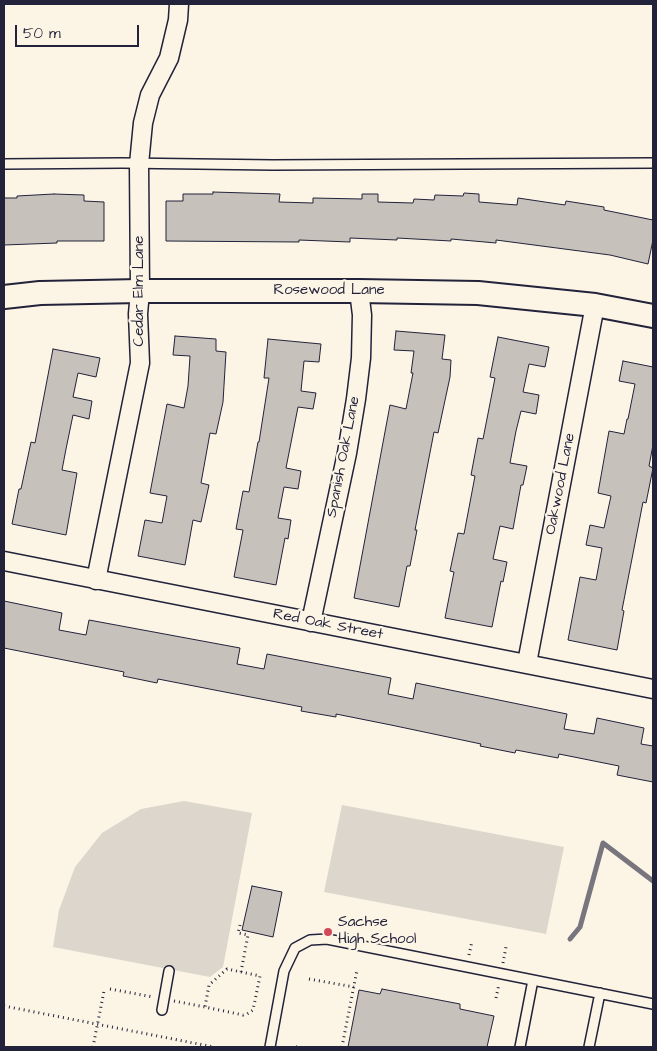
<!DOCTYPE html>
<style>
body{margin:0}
#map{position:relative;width:657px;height:1051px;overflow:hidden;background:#fcf5e5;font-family:"Architects Daughter",sans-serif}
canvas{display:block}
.frame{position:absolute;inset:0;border:5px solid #22223b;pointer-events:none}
.scale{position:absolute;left:15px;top:25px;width:124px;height:22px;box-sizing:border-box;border:2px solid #22223b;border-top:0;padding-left:6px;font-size:15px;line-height:18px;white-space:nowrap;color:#22223b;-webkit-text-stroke:4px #fcf5e5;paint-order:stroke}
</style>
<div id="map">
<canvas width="657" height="1051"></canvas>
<div class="frame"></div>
<div class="scale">50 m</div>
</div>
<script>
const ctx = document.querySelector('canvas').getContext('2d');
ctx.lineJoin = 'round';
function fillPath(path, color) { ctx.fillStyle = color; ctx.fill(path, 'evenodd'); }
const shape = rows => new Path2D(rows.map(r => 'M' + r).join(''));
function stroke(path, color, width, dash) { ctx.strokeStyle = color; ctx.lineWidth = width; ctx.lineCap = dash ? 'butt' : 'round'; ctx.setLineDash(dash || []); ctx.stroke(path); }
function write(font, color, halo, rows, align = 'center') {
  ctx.font = font + ' "Architects Daughter",sans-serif'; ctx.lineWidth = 4.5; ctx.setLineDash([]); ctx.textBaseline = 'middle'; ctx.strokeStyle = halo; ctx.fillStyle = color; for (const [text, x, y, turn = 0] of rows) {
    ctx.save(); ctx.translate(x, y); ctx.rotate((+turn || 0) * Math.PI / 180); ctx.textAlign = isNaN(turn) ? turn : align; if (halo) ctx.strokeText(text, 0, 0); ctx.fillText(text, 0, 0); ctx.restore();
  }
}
fillPath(shape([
 [184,801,252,813,223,967,210,977,53,947,59,910,75,867,102,833,141,809],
 [342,805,564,847,546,934,324,892]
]), '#dcd6cc');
stroke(shape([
 [570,939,580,927,603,843,653,881]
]), '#78757e', 5);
const building = shape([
 [213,192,280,194,279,202,313,203,313,198,362,199,362,194,378,194,378,202,413,203,414,199,434,200,435,195,463,196,464,193,479,194,479,202,517,205,518,198,565,205,566,201,604,207,604,210,653,220,653,240,648,264,610,255,496,240,496,243,451,239,451,241,397,238,397,240,350,238,350,242,299,240,299,242,166,241,166,201,183,201,183,194,213,194,213,192],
 [54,194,84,195,84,201,104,202,104,241,57,241,57,243,4,245,4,198,17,198,17,196,54,194],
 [396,331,445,335,442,359,451,360,450,377,438,433,434,432,415,530,417,530,410,566,407,566,399,607,354,598,390,405,406,409,413,373,411,373,414,351,394,350,396,331],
 [175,336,216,339,216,351,226,352,223,402,216,434,210,433,201,483,209,485,201,522,193,520,185,565,138,556,145,520,162,523,167,496,150,493,167,404,184,408,188,386,190,356,173,355,175,336],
 [498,337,549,347,545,367,529,364,523,392,539,395,536,414,521,411,516,431,510,463,527,466,523,485,521,485,513,529,500,526,493,559,507,562,503,582,501,581,492,627,445,618,454,572,450,571,458,533,464,534,475,476,471,475,478,438,483,439,495,378,490,377,498,337],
 [268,339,321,344,319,362,304,361,301,391,316,393,313,409,298,407,286,468,301,471,298,489,284,487,278,518,291,520,288,539,285,538,276,585,234,577,243,530,236,529,243,491,249,492,258,442,259,442,269,378,264,378,268,339],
 [53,349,100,358,96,377,78,373,73,397,92,401,89,419,73,415,66,449,62,470,77,473,66,535,12,524,19,489,21,489,31,442,35,443,53,349],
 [623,361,653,367,653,445,649,466,653,468,646,503,643,502,622,610,624,611,617,650,568,640,580,577,596,580,602,548,586,545,590,525,604,528,611,496,598,493,609,431,624,434,627,419,628,419,635,384,619,381,623,361],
 [4,601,62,613,59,630,86,635,89,620,240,648,237,664,264,669,267,654,391,678,388,694,413,699,416,683,567,714,564,729,594,734,597,718,644,728,641,744,653,746,653,782,617,775,619,766,559,754,558,758,516,750,515,753,480,746,481,744,391,725,336,714,336,717,301,711,302,707,158,679,157,683,123,676,124,672,4,648,4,601],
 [252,886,282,892,273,937,242,930,252,886],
 [382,989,460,1004,460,1009,494,1016,487,1047,348,1047,359,990,380,994,382,989]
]);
fillPath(building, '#c6c1bb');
stroke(building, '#22223b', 1);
const service = shape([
 [4,164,122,163,273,165,653,163],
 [162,1010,169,971],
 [270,1047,284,971,295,948,310,940,327,939,653,1004],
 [520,1047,533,980],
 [589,1047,600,993]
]);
const minor = shape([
 [4,561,653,689],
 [96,580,140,363,138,314,140,291,139,164,143,123,150,95,169,58,178,20,179,4],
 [311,622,347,453,356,399,361,358,362,315,359,291],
 [527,663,595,305]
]);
const tertiary = shape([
 [4,297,40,293,140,291,359,291,478,293,595,305,653,316]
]);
stroke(service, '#22223b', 12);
stroke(minor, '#22223b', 21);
stroke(tertiary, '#22223b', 26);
stroke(shape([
 [240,925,238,933,248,935,241,972],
 [469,955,472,941],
 [503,963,506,947],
 [309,979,354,987],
 [110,989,153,997],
 [496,998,499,984],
 [174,1001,205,1007,243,1015,247,1014,253,1010,260,976,227,969,209,985,205,1007],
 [4,1006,214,1047],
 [93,1047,104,991],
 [296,1047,297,1047],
 [342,1047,357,970]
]), '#22223b', 3, [1, 4]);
stroke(service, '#fcf5e5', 9);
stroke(minor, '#fcf5e5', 18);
stroke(tertiary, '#fcf5e5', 22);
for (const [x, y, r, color] of [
 [328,932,5,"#d1495b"]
]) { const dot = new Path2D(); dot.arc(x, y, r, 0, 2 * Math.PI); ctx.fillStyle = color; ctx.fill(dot); stroke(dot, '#fcf5e5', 2); }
write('15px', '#22223b', '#fcf5e5', [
 ["Cedar Elm Lane",140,291,-90],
 ["Rosewood Lane",329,291],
 ["Spanish Oak Lane",344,457,-79],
 ["Oakwood Lane",561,484,-79],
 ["Red Oak Street",328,625,11]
]);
write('15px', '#22223b', '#fcf5e5', [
 ["Sachse",338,923],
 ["High School",338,940]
], 'left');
</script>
